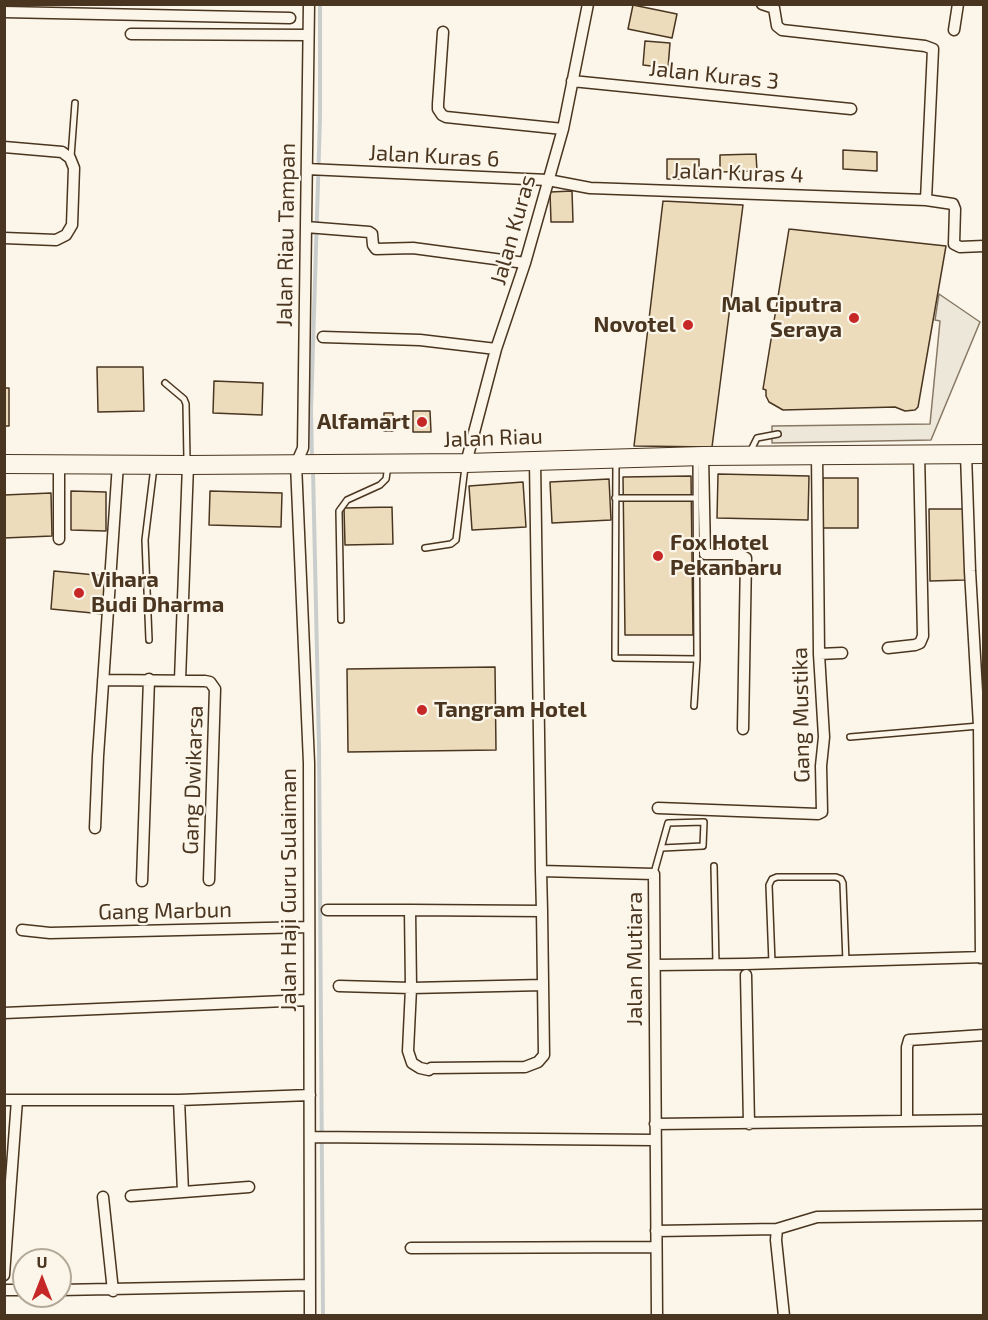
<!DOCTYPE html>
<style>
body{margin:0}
#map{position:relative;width:988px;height:1320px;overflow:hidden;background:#fbf6e9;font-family:"Exo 2",sans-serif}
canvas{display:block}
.frame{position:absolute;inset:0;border:6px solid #4a3520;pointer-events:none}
.north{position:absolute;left:12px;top:1248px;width:60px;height:60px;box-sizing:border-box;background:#fbf6e9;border:2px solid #b4a999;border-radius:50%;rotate:0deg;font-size:16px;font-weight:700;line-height:24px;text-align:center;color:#4a3520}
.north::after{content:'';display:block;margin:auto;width:21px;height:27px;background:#c62828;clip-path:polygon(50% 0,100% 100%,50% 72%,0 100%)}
</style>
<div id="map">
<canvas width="988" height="1320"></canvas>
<div class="frame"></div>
<div class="north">U</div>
</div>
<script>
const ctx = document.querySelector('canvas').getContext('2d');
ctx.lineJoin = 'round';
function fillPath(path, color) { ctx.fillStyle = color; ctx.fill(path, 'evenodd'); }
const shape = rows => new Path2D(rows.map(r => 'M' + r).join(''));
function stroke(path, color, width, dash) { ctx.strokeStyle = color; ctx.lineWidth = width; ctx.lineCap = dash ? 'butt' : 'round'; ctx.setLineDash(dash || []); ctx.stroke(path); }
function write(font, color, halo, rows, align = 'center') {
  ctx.font = font + ' "Exo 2",sans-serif'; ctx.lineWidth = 4.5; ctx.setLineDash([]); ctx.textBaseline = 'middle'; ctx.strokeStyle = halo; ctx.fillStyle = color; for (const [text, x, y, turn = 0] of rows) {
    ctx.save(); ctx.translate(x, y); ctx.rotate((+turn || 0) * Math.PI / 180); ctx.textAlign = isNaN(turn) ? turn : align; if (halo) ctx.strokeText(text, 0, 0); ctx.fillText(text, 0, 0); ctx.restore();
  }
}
const parking = shape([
 [939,294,980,322,931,440,772,443,772,426,930,424,940,321,935,320,939,294]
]);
fillPath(parking, '#ede7d9');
stroke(parking, '#887966', 1.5);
stroke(shape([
 [312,460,311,410,320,118,320,4],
 [313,470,319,745,323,1316]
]), '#c9cecd', 4);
const building = shape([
 [633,5,677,14,672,38,628,29,633,5],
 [645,41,670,43,668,68,643,65,645,41],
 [843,150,877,152,877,171,843,169,843,150],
 [756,154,757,171,720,172,720,155,756,154],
 [667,159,699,159,699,179,667,179,667,159],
 [572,191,573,222,551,222,550,192,572,191],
 [663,201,743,205,712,447,634,446,663,201],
 [789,229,946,246,918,407,915,410,905,411,895,407,783,410,769,402,766,396,766,390,763,389,789,229],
 [97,367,143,367,144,411,98,412,97,367],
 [214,381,263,383,262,415,213,413,214,381],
 [4,388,9,388,9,426,4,426,4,388],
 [413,411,430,411,431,432,413,432,413,411],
 [384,413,393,413,393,431,384,431,384,413],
 [718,474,809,476,808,520,717,518,718,474],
 [691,476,693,635,625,635,623,477,691,476],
 [823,478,858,478,858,528,823,528,823,478],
 [609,479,611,520,552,523,550,482,609,479],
 [523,482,526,527,472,530,469,486,523,482],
 [71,491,106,492,106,531,71,530,71,491],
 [210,491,282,493,281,527,209,525,210,491],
 [51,493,52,536,4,538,4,495,51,493],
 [392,507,393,544,345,545,344,508,392,507],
 [929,509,964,509,965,580,930,581,929,509],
 [54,571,106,576,103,614,51,609,54,571],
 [495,667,496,750,348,752,347,669,495,667]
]);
fillPath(building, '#ecdcbc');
stroke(building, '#4a3520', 1.5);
const lane = shape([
 [71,157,75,103],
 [165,383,184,399,186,404,187,460],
 [750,452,757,438,778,434],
 [616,462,615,658,697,659],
 [615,498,696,498],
 [425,548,451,544,456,540,465,467],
 [341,620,339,511,347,500,380,485,386,479,388,466],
 [149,640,145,540,154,467],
 [694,706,697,659,696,458],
 [850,737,979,726],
 [714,866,716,965],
 [654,873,668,823,704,822,703,846,662,848],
 [772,963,769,885,772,879,777,877,836,877,841,879,843,883,846,962]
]);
const street = shape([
 [309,4,303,448,296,464,309,763,310,1316],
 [762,4,774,8,777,26,782,30,925,46,933,49,926,200,953,204,955,209,954,244,960,247,984,246],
 [4,12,290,18],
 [954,30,958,4],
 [443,32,438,104,438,109,442,115,446,117,465,119,563,129],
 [131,34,308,35],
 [572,81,851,109],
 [4,147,62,152,70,158,74,168,72,225,66,235,56,240,4,238],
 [307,169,548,180,590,188,926,200],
 [306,227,369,232,372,234,373,245,376,249,413,248,525,263],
 [323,337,420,340,496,349],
 [966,454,970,571,979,726,981,958],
 [703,456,705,554,738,554,746,558,743,729],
 [535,461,541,871,542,911,544,1055,538,1062,525,1067,431,1068,429,1070,420,1068,412,1063,408,1051,411,988,410,910,542,911],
 [466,463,496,349,525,263,563,129,588,4],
 [59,464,59,539],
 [888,648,915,645,920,643,923,636,919,453],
 [819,654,842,653],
 [103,680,205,681,210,682,215,689,209,880],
 [180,680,188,465],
 [658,808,818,814,822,812,821,766,824,737,819,654,817,454],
 [95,828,98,756,118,464],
 [541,871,654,874,657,1316],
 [142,881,149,679],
 [327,910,410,910],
 [22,930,50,933,309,927],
 [655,965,745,964,984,957],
 [746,975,749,1124],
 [339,986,411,988,543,985],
 [4,1013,309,1000],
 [4,1100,179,1100,310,1095],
 [179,1100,183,1192],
 [907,1121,907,1047,909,1040,984,1035],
 [655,1124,984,1120],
 [310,1137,654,1140],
 [131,1196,249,1187],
 [103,1197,113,1291],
 [656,1231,777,1229],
 [411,1248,656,1247],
 [4,1275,17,1100],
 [4,1290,24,1290],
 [60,1290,310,1285],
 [784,1316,776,1240,777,1229,817,1217,984,1215]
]);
const primary = shape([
 [4,464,188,465,466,463,703,456,984,454]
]);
stroke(lane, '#4a3520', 8);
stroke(street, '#4a3520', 13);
stroke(primary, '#4a3520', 20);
stroke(lane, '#fbf6e9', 5);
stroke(street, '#fbf6e9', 10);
stroke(primary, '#fbf6e9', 18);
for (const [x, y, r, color] of [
 [854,318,6,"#c62828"],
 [688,325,6,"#c62828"],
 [422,422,6,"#c62828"],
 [658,556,6,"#c62828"],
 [79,593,6,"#c62828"],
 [422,710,6,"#c62828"]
]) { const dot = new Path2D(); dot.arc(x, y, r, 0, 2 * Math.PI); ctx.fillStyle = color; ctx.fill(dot); stroke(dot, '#fbf6e9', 2); }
write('22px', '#4a3520', '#fbf6e9', [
 ["Jalan Kuras 3",714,75,6],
 ["Jalan Kuras 6",434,156,3],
 ["Jalan Kuras 4",738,173,2],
 ["Jalan Kuras",513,230,-74],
 ["Jalan Riau Tampan",286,235,-89],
 ["Jalan Riau",493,438,-2],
 ["Gang Mustika",801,715,-91],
 ["Gang Dwikarsa",193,780,-88],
 ["Jalan Haji Guru Sulaiman",289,890,-90],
 ["Gang Marbun",165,911,-1],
 ["Jalan Mutiara",635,959,-90]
]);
write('bold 22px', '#4a3520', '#fbf6e9', [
 ["Mal Ciputra",842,305],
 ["Seraya",842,330],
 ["Novotel",676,325],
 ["Alfamart",410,422],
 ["Fox Hotel",670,543,"left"],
 ["Pekanbaru",670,568,"left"],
 ["Vihara",91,580,"left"],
 ["Budi Dharma",91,605,"left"],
 ["Tangram Hotel",434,710,"left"]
], 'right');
</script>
